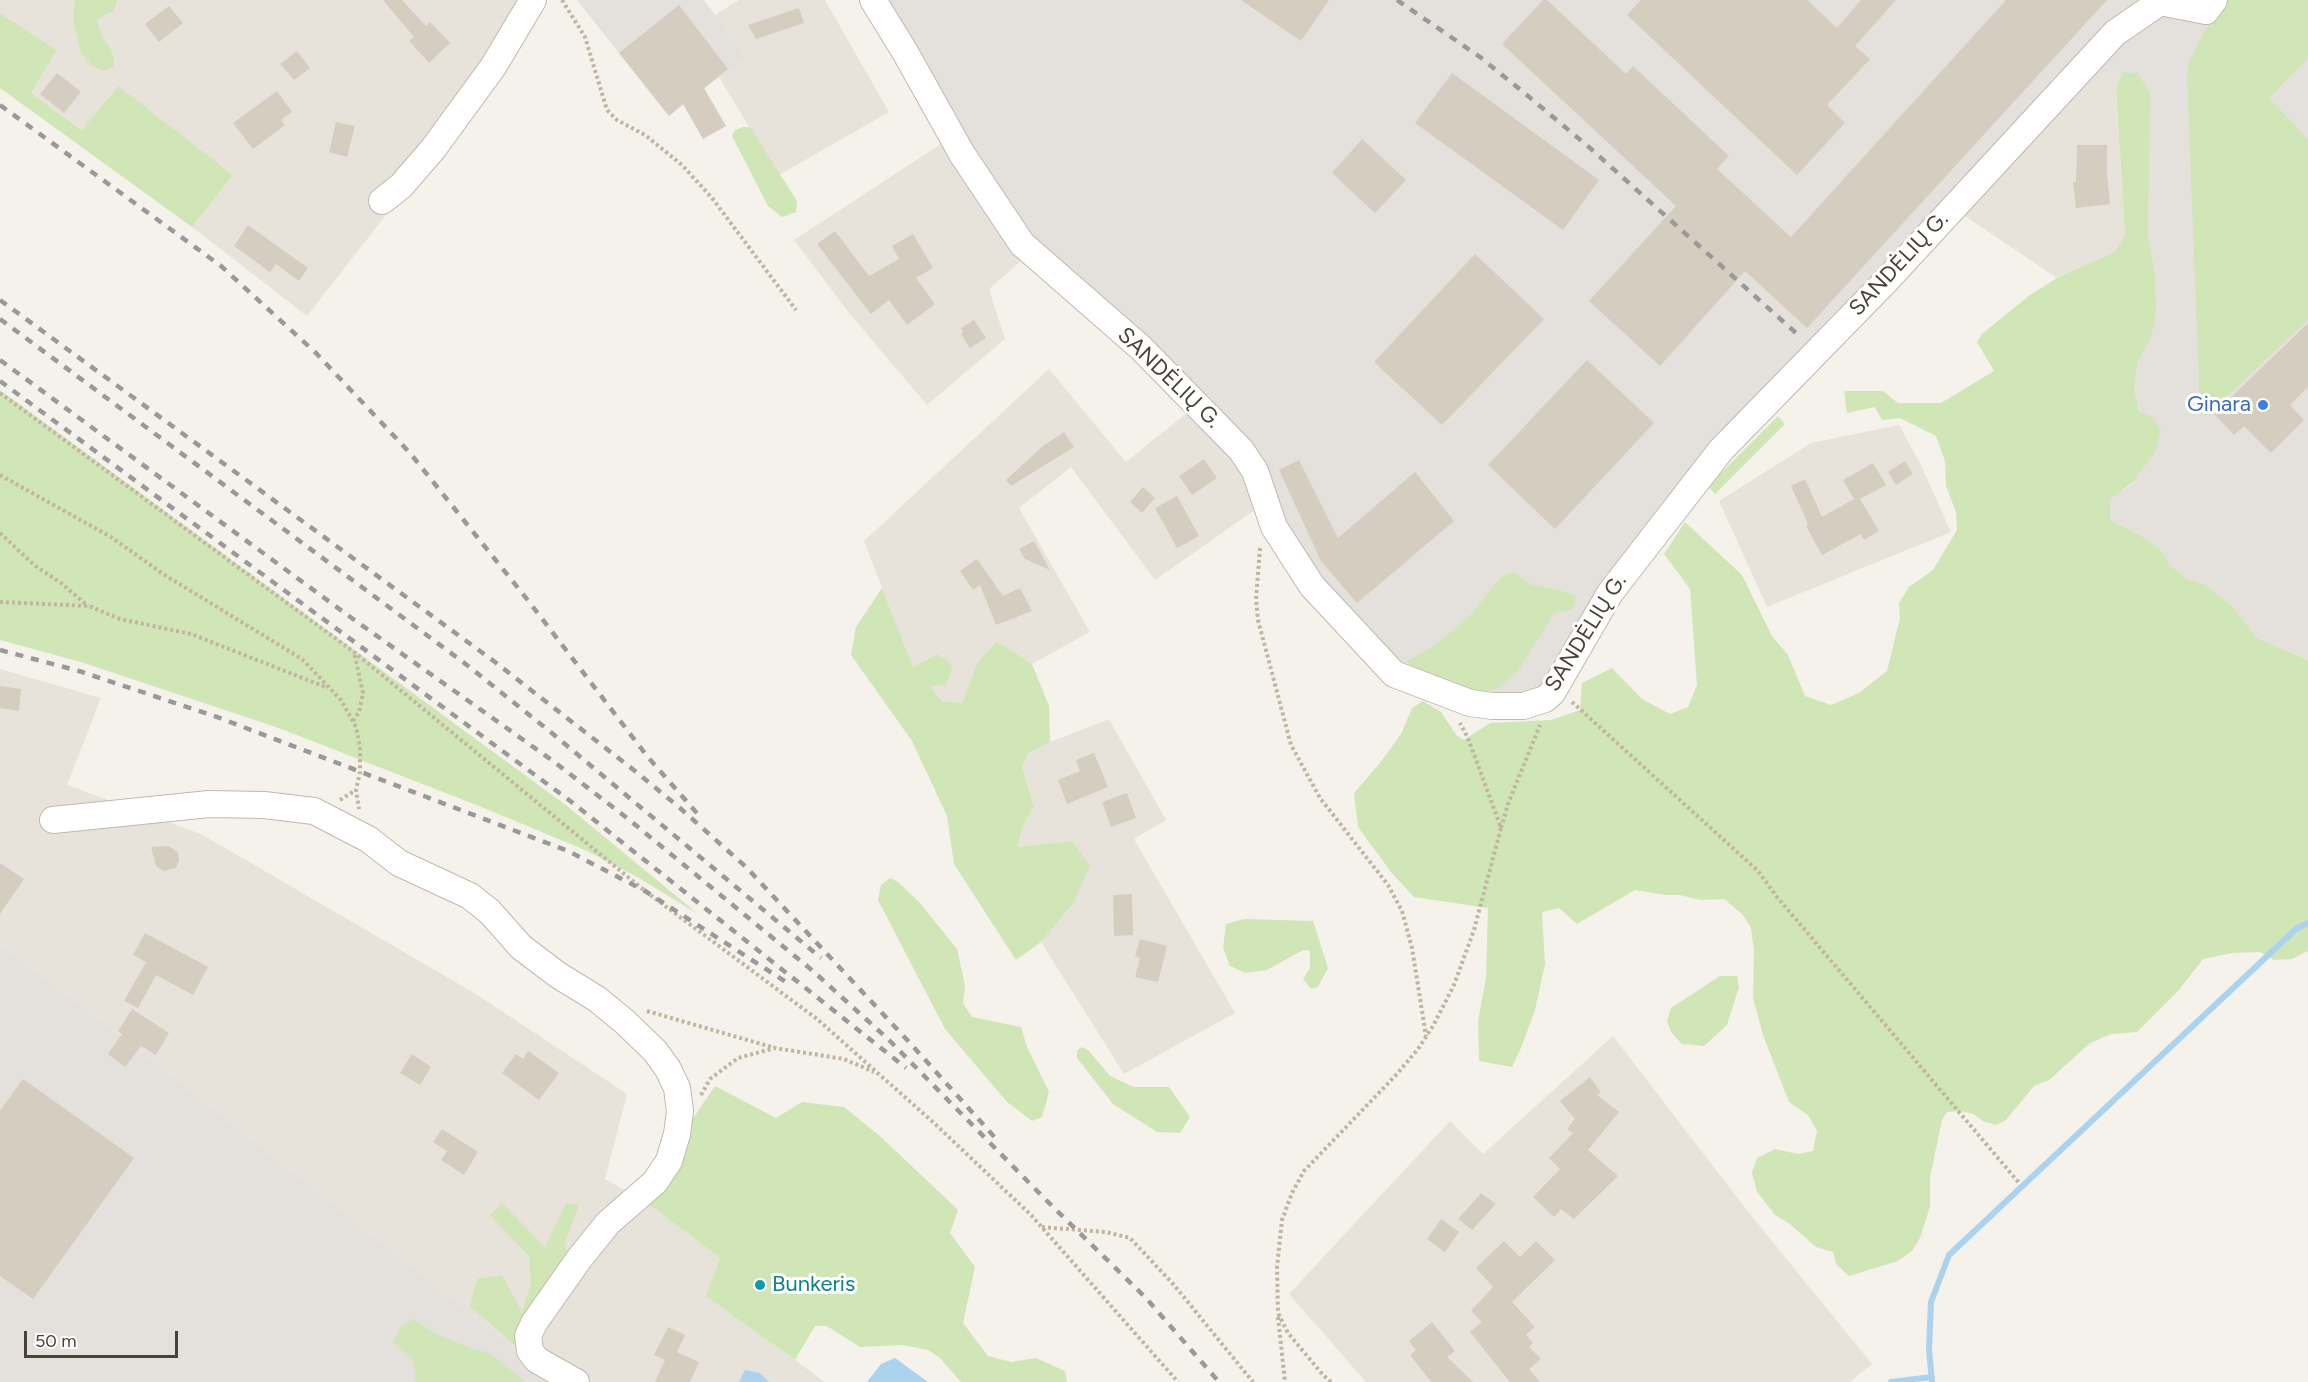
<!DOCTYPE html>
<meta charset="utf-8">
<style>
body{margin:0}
#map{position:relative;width:2308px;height:1382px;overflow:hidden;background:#f4f2eb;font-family:Figtree,sans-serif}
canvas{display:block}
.scale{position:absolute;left:24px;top:1331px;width:154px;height:27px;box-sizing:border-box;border:3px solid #484239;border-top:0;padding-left:8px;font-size:18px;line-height:21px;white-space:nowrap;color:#484239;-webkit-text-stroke:4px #fff;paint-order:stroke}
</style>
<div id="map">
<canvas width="2308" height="1382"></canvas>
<div class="scale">50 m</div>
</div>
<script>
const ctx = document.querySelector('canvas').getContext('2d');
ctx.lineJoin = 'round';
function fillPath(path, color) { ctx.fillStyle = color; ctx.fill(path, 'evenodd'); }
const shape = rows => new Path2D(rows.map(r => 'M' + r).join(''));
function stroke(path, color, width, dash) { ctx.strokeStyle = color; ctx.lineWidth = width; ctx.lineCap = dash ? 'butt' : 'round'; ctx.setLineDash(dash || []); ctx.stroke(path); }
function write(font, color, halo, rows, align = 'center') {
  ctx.font = font + ' Figtree,sans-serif'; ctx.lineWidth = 6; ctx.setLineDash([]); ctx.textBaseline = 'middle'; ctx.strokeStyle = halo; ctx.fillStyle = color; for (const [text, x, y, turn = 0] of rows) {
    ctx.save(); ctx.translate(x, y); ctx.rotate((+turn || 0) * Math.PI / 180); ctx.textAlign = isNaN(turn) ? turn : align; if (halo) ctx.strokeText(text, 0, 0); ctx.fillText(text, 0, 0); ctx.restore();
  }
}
fillPath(shape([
 [0,0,543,0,482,92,307,316,192,227,233,175,117,87,83,130,31,93,57,50,0,13],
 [739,0,825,0,889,112,779,175,718,76,746,56,715,15],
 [2122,73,2116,88,2125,235,2114,252,2057,278,1953,208,2075,77],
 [953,136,1030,253,989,289,1005,339,927,405,849,313,794,240],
 [1049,369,1126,462,1198,404,1266,502,1155,580,1071,467,1019,508,1090,632,1032,664,997,641,977,663,962,703,942,701,930,686,953,667,938,654,913,668,864,541],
 [1899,425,1921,465,1951,532,1767,607,1719,501,1811,443],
 [0,669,101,698,67,785,201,834,476,994,627,1094,605,1179,647,1203,720,1258,707,1296,825,1382,543,1382,546,1377,138,1049,0,945],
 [1109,719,1166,820,1134,839,1235,1013,1124,1074,1041,942,1072,905,1016,847,1023,825,1034,807,1022,766,1028,754,1050,742],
 [1613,1036,1746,1209,1872,1364,1850,1382,1366,1382,1289,1294,1450,1121,1483,1154]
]), '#e8e3da');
fillPath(shape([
 [577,0,704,0,746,56,669,116],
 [873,0,2308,0,2308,660,2257,638,2232,606,2205,584,2187,579,2169,564,2160,549,2140,535,2110,520,2110,500,2134,482,2139,412,2134,387,2138,362,2149,342,2156,302,2155,272,2148,234,2137,72,2075,77,1720,450,1552,693,1523,706,1411,682,1312,586,1255,471,1030,253],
 [0,945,138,1049,547,1377,543,1382,0,1382]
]), '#e4e1dc');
fillPath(shape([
 [75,0,117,0,114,10,97,20,102,37,112,51,114,66,105,71,93,67,81,53,73,21],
 [2224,0,2308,0,2308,58,2269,98,2308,139,2308,320,2205,417,2200,408,2187,76,2189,62,2200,39],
 [0,13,57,50,31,93,82,130,118,86,233,175,192,227,0,88],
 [2137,72,2150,94,2148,234,2155,272,2156,302,2155,322,2149,342,2138,362,2134,387,2139,412,2151,416,2161,429,2156,451,2133,482,2110,500,2110,520,2140,535,2160,549,2169,564,2187,579,2205,584,2232,606,2257,638,2308,660,2308,951,2292,959,2274,960,2260,952,2232,953,2203,959,2179,990,2137,1032,2111,1034,2090,1043,2049,1080,2034,1086,2006,1120,1996,1125,1983,1121,1973,1114,1961,1111,1947,1112,1942,1120,1930,1177,1930,1207,1920,1238,1912,1251,1898,1261,1849,1276,1836,1264,1833,1252,1816,1247,1790,1224,1775,1215,1757,1192,1752,1173,1757,1158,1775,1149,1798,1154,1813,1151,1817,1131,1808,1115,1789,1102,1763,1035,1753,998,1754,950,1751,928,1743,915,1724,899,1700,900,1680,895,1665,895,1635,890,1577,924,1559,908,1542,912,1545,964,1535,1010,1521,1048,1512,1067,1479,1061,1478,1021,1486,978,1488,908,1414,897,1391,872,1358,827,1354,793,1380,763,1401,734,1412,708,1423,701,1441,712,1457,736,1464,740,1490,723,1551,720,1580,710,1582,683,1612,668,1642,699,1670,714,1688,707,1697,685,1690,589,1664,554,1685,522,1742,575,1772,636,1788,655,1805,696,1831,705,1859,693,1887,671,1900,618,1899,603,1909,587,1933,570,1957,530,1956,512,1946,486,1945,461,1936,436,1900,418,1882,420,1875,407,1847,413,1844,391,1883,391,1898,403,1941,403,1994,371,1977,342,1982,334,2030,295,2057,278,2114,252,2125,235,2116,88,2122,73],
 [743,127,750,127,797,201,796,212,782,217,768,206,732,136,735,130],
 [0,390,567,806,698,914,639,878,585,850,479,806,276,727,81,662,0,640],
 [1778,416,1785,424,1715,494,1708,486],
 [1514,572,1532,585,1556,589,1576,596,1572,610,1554,613,1518,671,1497,689,1470,693,1414,670,1407,661,1434,646,1469,617,1501,577],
 [882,588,913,667,938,654,953,666,946,685,930,686,942,701,962,703,977,663,997,641,1032,664,1049,706,1050,742,1028,754,1022,766,1034,807,1023,825,1017,847,1072,841,1090,866,1072,905,1041,942,1016,960,954,864,947,816,912,741,851,655,856,627],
 [890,878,898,882,919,902,957,949,965,986,963,1003,972,1017,1021,1027,1027,1047,1049,1092,1042,1117,1032,1121,1007,1102,945,1029,878,900,881,885],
 [1244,919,1313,921,1328,968,1318,987,1311,989,1303,979,1310,968,1310,951,1303,950,1267,970,1246,973,1230,966,1223,948,1226,924],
 [1720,976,1737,976,1739,987,1727,1025,1704,1046,1682,1044,1671,1032,1667,1021,1671,1008],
 [1082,1047,1089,1051,1110,1076,1134,1087,1169,1087,1190,1117,1180,1133,1157,1132,1113,1104,1077,1058,1077,1051],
 [715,1086,776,1118,802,1102,844,1107,881,1137,958,1210,950,1233,975,1267,963,1323,988,1356,1011,1362,1036,1358,1065,1371,1067,1382,961,1382,940,1358,928,1350,903,1345,860,1347,827,1326,815,1326,795,1360,706,1296,720,1258,647,1203,683,1133],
 [502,1203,545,1247,566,1203,579,1205,564,1245,577,1273,537,1335,535,1363,470,1306,477,1279,502,1275,522,1312,531,1283,529,1256,490,1215],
 [414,1319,430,1331,470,1348,490,1353,526,1382,415,1382,416,1375,413,1360,393,1343,401,1326]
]), '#d1e6b7');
fillPath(shape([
 [895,1358,928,1382,867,1382,881,1364],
 [745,1370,760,1373,769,1382,739,1382]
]), '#acd3ed');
stroke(shape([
 [1891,1382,1932,1377],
 [1932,1382,1929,1349,1931,1302,1949,1255,2296,929,2308,923]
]), '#acd3ed', 6);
fillPath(shape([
 [383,0,402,0,426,26,430,22,450,43,429,63,409,41,414,37],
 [1241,0,1329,0,1301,41],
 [1543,0,1547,0,1626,74,1633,66,1729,156,1717,169,1791,237,2006,0,2107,0,1807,328,1745,271,1660,366,1589,301,1676,206,1502,44],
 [1641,0,1807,0,1837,28,1861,0,1896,0,1855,46,1870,59,1827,105,1845,123,1797,175,1627,15],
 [679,5,728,69,704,88,726,126,703,139,683,104,669,116,619,53],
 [169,6,183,23,159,42,145,24],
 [799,8,804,23,756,39,748,25],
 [297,51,310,68,294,80,280,64],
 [57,73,81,92,64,113,40,94],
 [1452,73,1599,180,1563,230,1415,123],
 [277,91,292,112,281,120,285,125,253,149,233,123],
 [336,122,355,126,347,157,329,152],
 [1362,139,1406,180,1375,213,1332,173],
 [2077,145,2107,145,2107,174,2110,204,2076,208,2073,182,2076,182],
 [248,225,308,268,299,281,276,264,270,272,234,246],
 [835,231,869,276,899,259,892,246,913,234,933,268,916,278,935,304,907,325,889,300,871,314,817,244],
 [1475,254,1544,319,1442,425,1374,362],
 [974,320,986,338,970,348,961,334,963,332,961,328],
 [2308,323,2308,387,2290,405,2304,420,2271,453,2244,426,2234,435,2214,414],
 [1587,360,1654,423,1555,529,1488,465],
 [1064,432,1074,447,1011,486,1006,480,1043,446],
 [1204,459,1217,478,1192,495,1179,476],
 [1299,460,1338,538,1415,472,1454,521,1357,603,1321,561,1279,470],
 [1905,461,1913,474,1896,485,1888,472],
 [1873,463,1886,485,1860,499,1879,531,1864,540,1861,534,1822,555,1806,526,1808,524,1791,486,1805,479,1822,517,1854,499,1843,480],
 [1143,487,1155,498,1142,513,1130,502],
 [1177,496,1199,536,1177,548,1155,508],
 [1034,541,1050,570,1025,559,1019,549],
 [977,559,1003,596,1020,588,1032,611,996,625,980,585,973,590,960,571],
 [0,686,21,689,19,711,0,708],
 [1094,753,1108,787,1067,804,1058,780,1080,771,1076,760],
 [1127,793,1136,818,1111,827,1102,802],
 [168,846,178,852,179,860,176,868,164,871,156,866,151,847],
 [0,863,24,879,0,914],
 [1132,894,1133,935,1114,936,1113,895],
 [145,933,208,967,193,995,156,975,138,1008,124,1001,146,962,133,955],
 [1140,939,1167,946,1158,982,1135,977,1140,958,1135,956],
 [132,1009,169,1033,156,1055,141,1046,125,1067,108,1054,122,1034,118,1031],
 [528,1051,559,1073,539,1100,502,1073,516,1054,523,1059],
 [412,1054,431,1067,420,1085,400,1073],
 [1590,1077,1601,1092,1597,1095,1619,1112,1588,1150,1618,1176,1574,1219,1561,1209,1554,1217,1533,1197,1560,1169,1549,1158,1573,1133,1567,1129,1575,1119,1560,1101],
 [23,1079,134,1158,33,1299,0,1276,0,1111],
 [442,1129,478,1152,464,1175,441,1160,447,1151,433,1142],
 [1481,1193,1496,1204,1472,1230,1458,1219],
 [1441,1219,1459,1232,1445,1252,1427,1239],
 [1504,1241,1520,1257,1536,1241,1555,1260,1512,1302,1535,1327,1526,1335,1533,1343,1529,1347,1541,1359,1529,1369,1540,1382,1510,1382,1470,1332,1482,1322,1471,1311,1493,1287,1476,1268],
 [1432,1322,1455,1351,1447,1357,1473,1382,1431,1382,1410,1355,1416,1350,1409,1341],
 [668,1327,685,1335,677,1352,699,1362,690,1382,655,1382,665,1360,654,1355]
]), '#d6cdc1');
const minor = shape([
 [873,0,905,52,962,154,1022,244,1141,348,1241,450,1255,471,1274,527,1312,586,1394,674,1470,703,1492,706,1523,706,1545,699,1552,693,1610,593,1721,450,1886,281,2115,33,2160,2,2206,11,2214,0],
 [382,201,401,186,433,149,493,67,533,0],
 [53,820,209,804,264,805,314,811,368,839,399,863,470,896,490,912,521,947,558,975,597,999,625,1022,655,1051,668,1069,677,1088,680,1111,677,1134,669,1161,655,1182,608,1223,579,1259,534,1323,528,1336,530,1351,537,1360,576,1382]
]);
stroke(minor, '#c0b9ae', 28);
stroke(shape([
 [562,0,585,37,607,110,617,120,645,135,682,165,712,198,796,310],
 [0,393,354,652,645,891,817,1019,934,1123,1031,1215,1178,1382],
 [0,475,111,537,163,574,302,659,341,700,356,727,360,747,360,772,356,790,359,809],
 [0,533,34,565,61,583,88,606],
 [1260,548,1256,599,1258,620,1291,745,1320,798,1388,885,1402,911,1412,948,1426,1036],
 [0,602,89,606,120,619,191,634,328,688],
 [1572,702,1758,871,1777,897,2020,1184],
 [353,721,359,712,363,693,354,652],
 [340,800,356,790],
 [1501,828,1508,804,1540,725],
 [647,1011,775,1048],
 [701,1095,710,1079,738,1058,775,1048,844,1059,874,1072],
 [1042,1227,1106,1232,1130,1238,1174,1285,1253,1382],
 [1278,1317,1285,1382],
 [1331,1382,1323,1375,1288,1333,1278,1313,1277,1267,1282,1220,1292,1193,1304,1171,1396,1075,1418,1049,1433,1026,1454,985,1474,930,1501,828,1468,738,1460,723]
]), '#c1b5a0', 4, [3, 3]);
stroke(minor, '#fff', 26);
stroke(shape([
 [1397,0,1480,57,1528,96,1590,148,1796,333],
 [0,105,221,266,316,353,410,453,530,603,647,756,702,819],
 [0,300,495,662,635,771,680,808,746,867,910,1043,999,1142],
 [0,319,463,662,553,734,821,958],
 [0,360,353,619,553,761,627,818,813,971,889,1040,1046,1200,1146,1298,1219,1382],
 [0,381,569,800,906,1068],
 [0,650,79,671,217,717,568,851,645,891,786,982]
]), '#999', 4.5, [8, 8]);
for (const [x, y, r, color] of [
 [2263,405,6,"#3f7fe0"],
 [760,1285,6,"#0f9aa8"]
]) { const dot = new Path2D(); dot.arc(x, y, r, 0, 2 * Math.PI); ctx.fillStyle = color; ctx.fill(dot); stroke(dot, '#fff', 2); }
write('22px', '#484239', '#fff', [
 ["SANDĖLIŲ G.",1899,264,-47],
 ["SANDĖLIŲ G.",1169,378,44],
 ["SANDĖLIŲ G.",1586,633,-58]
]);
write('22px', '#366cbe', '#fff', [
 ["Ginara",2251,405]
], 'right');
write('22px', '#0d838f', '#fff', [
 ["Bunkeris",772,1285]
], 'left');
</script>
